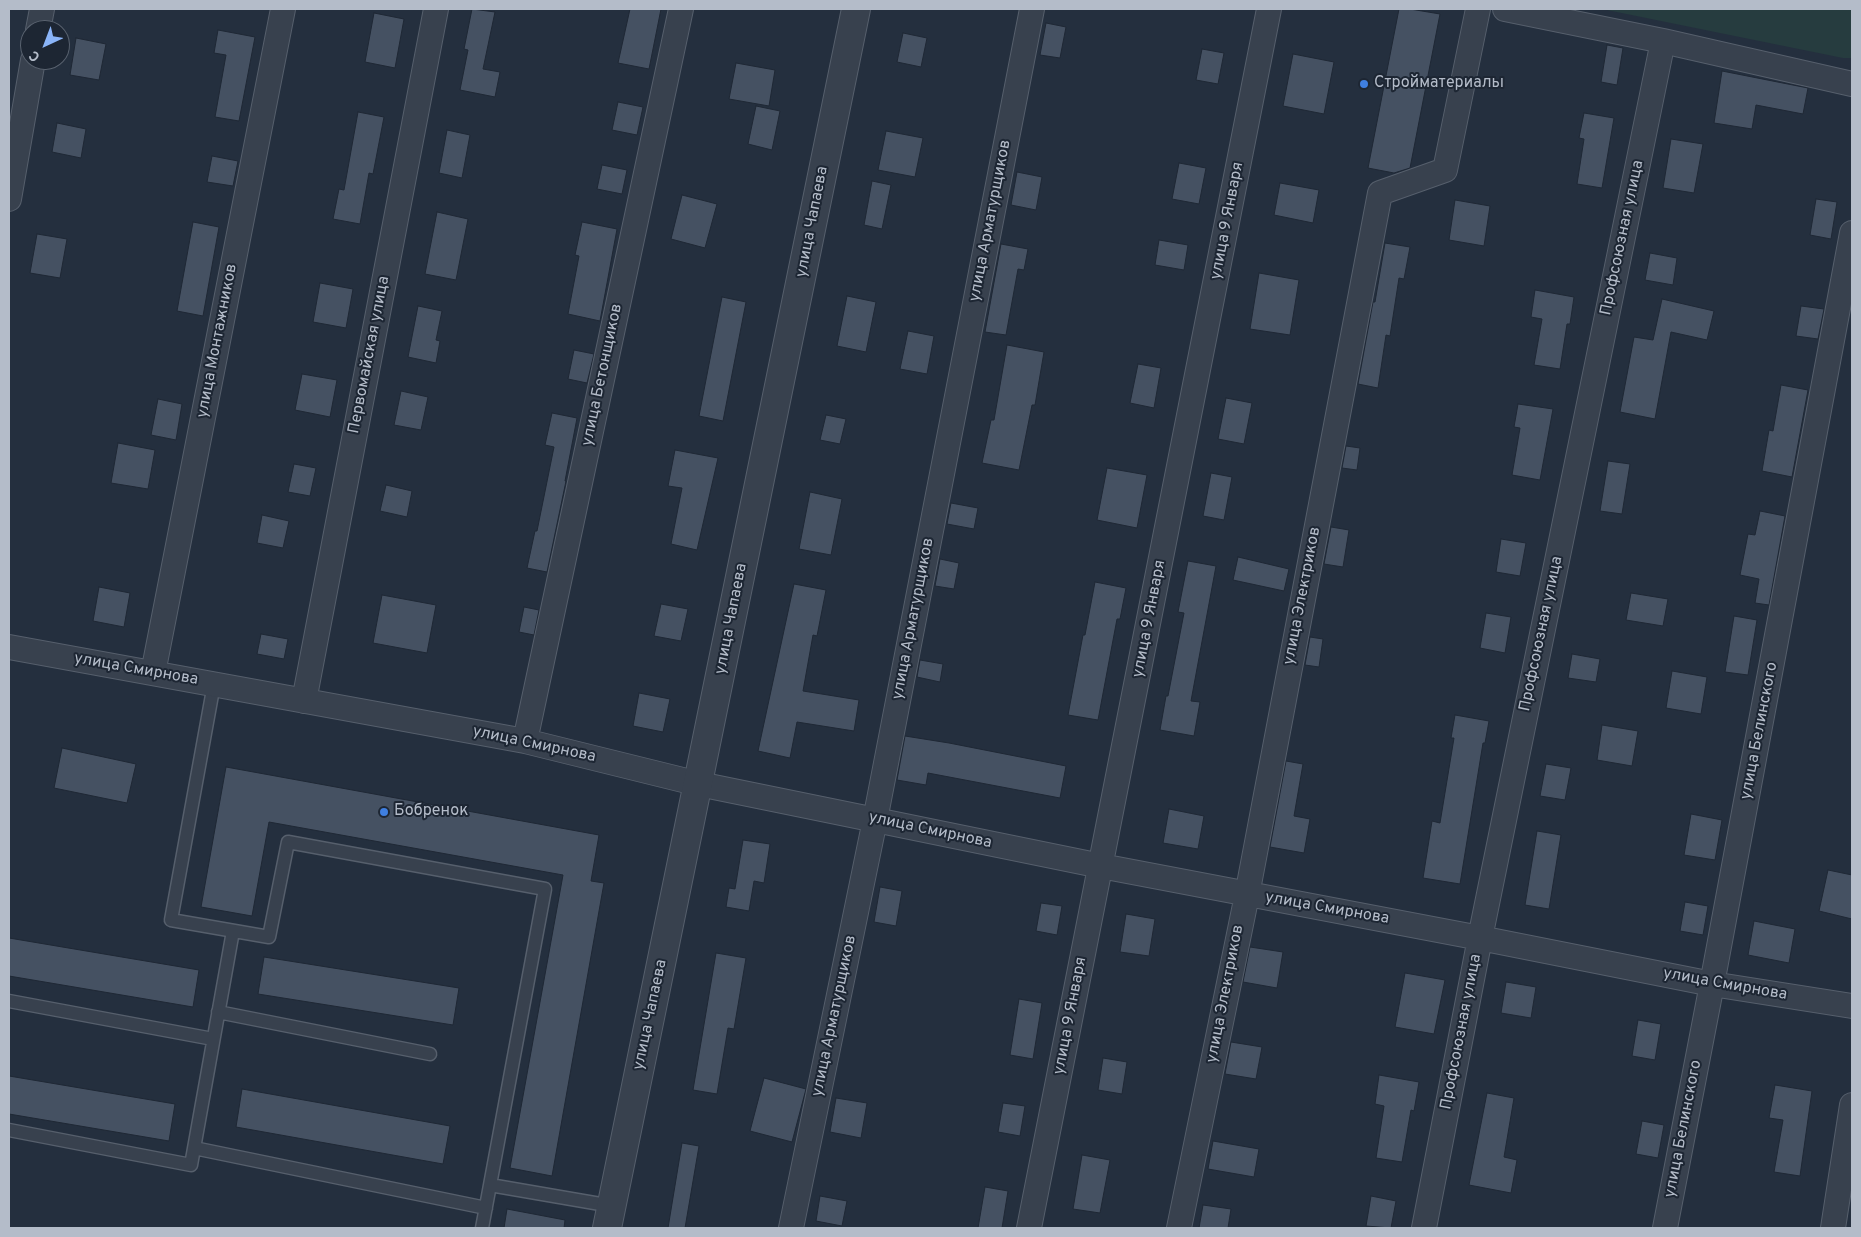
<!DOCTYPE html>
<meta charset="utf-8">
<style>
body{margin:0}
#map{position:relative;width:1861px;height:1237px;overflow:hidden;background:#242f3e;font-family:Overpass,sans-serif}
canvas{display:block}
.frame{position:absolute;inset:0;border:10px solid #b4bcc9;pointer-events:none}
.north{position:absolute;left:20px;top:20px;width:50px;height:50px;box-sizing:border-box;background:#1d2633;border:1px solid #59626f;border-radius:50%;rotate:223deg;font-size:14px;font-weight:700;line-height:20px;text-align:center;color:#b4bcc9}
.north::after{content:'';display:block;margin:auto;width:18px;height:22px;background:#8ab4f8;clip-path:polygon(50% 0,100% 100%,50% 72%,0 100%)}
</style>
<div id="map">
<canvas width="1861" height="1237"></canvas>
<div class="frame"></div>
<div class="north">С</div>
</div>
<script>
const ctx = document.querySelector('canvas').getContext('2d');
ctx.lineJoin = 'round';
function fillPath(path, color) { ctx.fillStyle = color; ctx.fill(path, 'evenodd'); }
const shape = rows => new Path2D(rows.map(r => 'M' + r).join(''));
function stroke(path, color, width, dash) { ctx.strokeStyle = color; ctx.lineWidth = width; ctx.lineCap = dash ? 'butt' : 'round'; ctx.setLineDash(dash || []); ctx.stroke(path); }
function write(font, color, halo, rows, align = 'center') {
  ctx.font = font + ' Overpass,sans-serif'; ctx.lineWidth = 4; ctx.setLineDash([]); ctx.textBaseline = 'middle'; ctx.strokeStyle = halo; ctx.fillStyle = color; for (const [text, x, y, turn = 0] of rows) {
    ctx.save(); ctx.translate(x, y); ctx.rotate((+turn || 0) * Math.PI / 180); ctx.textAlign = isNaN(turn) ? turn : align; if (halo) ctx.strokeText(text, 0, 0); ctx.fillText(text, 0, 0); ctx.restore();
  }
}
fillPath(shape([
 [1602,9,1852,9,1852,58,1843,58]
]), '#263c3f');
const building = shape([
 [472,9,495,12,483,69,500,72,495,97,460,90,468,50,464,49,472,9],
 [630,9,661,9,649,69,618,63,630,9],
 [1399,9,1410,9,1440,14,1410,168,1394,173,1368,168,1399,9],
 [374,13,404,19,395,68,365,62,374,13],
 [1046,23,1066,27,1060,58,1040,55,1046,23],
 [218,30,255,37,239,121,215,117,226,55,214,53,218,30],
 [903,33,927,38,921,67,897,62,903,33],
 [76,38,106,44,99,80,70,75,76,38],
 [1607,45,1623,48,1617,85,1601,82,1607,45],
 [1202,49,1224,53,1218,84,1196,80,1202,49],
 [1293,54,1334,62,1324,114,1283,106,1293,54],
 [736,63,775,70,769,106,729,99,736,63],
 [1722,71,1808,88,1803,114,1756,105,1752,129,1714,123,1722,71],
 [618,102,643,107,637,135,612,130,618,102],
 [756,106,780,111,772,150,748,144,756,106],
 [358,112,384,117,373,174,369,173,360,224,333,219,339,189,344,190,358,112],
 [1584,113,1614,118,1602,188,1577,184,1584,139,1579,138,1584,113],
 [57,123,86,129,81,158,52,152,57,123],
 [447,130,470,135,462,178,439,173,447,130],
 [886,131,923,138,915,177,878,170,886,131],
 [1671,139,1703,144,1694,193,1663,188,1671,139],
 [212,156,238,161,233,186,207,182,212,156],
 [1179,163,1206,168,1199,204,1172,199,1179,163],
 [602,165,627,170,622,194,597,189,602,165],
 [1017,172,1042,177,1036,210,1011,205,1017,172],
 [872,181,891,185,882,229,864,225,872,181],
 [1280,183,1319,190,1313,223,1274,215,1280,183],
 [682,195,717,204,705,248,671,239,682,195],
 [1816,199,1837,202,1831,239,1810,235,1816,199],
 [1455,200,1490,206,1484,246,1449,240,1455,200],
 [437,212,468,219,456,280,425,274,437,212],
 [193,222,219,227,203,316,177,311,193,222],
 [582,222,617,229,600,321,568,314,579,256,575,255,582,222],
 [37,234,67,239,60,278,30,273,37,234],
 [1159,240,1188,245,1184,270,1155,265,1159,240],
 [1385,243,1410,247,1404,279,1399,278,1390,336,1386,335,1378,388,1358,384,1373,302,1375,302,1385,243],
 [1001,244,1028,249,1024,270,1018,269,1006,335,985,332,1001,244],
 [1650,253,1677,258,1673,285,1645,280,1650,253],
 [1259,273,1299,280,1290,335,1250,329,1259,273],
 [320,283,353,289,346,328,313,322,320,283],
 [1535,290,1574,297,1570,324,1567,324,1560,369,1534,365,1542,319,1531,317,1535,290],
 [847,296,876,302,866,352,837,346,847,296],
 [722,297,746,302,723,421,699,416,722,297],
 [1662,299,1714,311,1707,340,1671,332,1655,419,1620,412,1634,337,1653,340,1662,299],
 [418,306,442,311,436,340,440,341,436,363,408,357,418,306],
 [1801,306,1824,309,1818,339,1796,336,1801,306],
 [908,331,934,336,927,374,900,369,908,331],
 [1007,345,1044,352,1035,405,1032,405,1019,470,982,463,991,420,994,420,1007,345],
 [574,350,594,354,587,383,568,379,574,350],
 [1138,364,1161,368,1154,408,1130,403,1138,364],
 [302,374,337,380,330,417,295,410,302,374],
 [1781,385,1808,390,1792,477,1762,471,1769,430,1773,431,1781,385],
 [401,391,428,397,421,430,394,425,401,391],
 [1226,398,1252,403,1244,444,1218,439,1226,398],
 [158,399,182,404,176,440,151,435,158,399],
 [1518,404,1553,409,1540,480,1512,475,1520,428,1514,427,1518,404],
 [552,413,577,418,565,481,566,481,547,572,527,568,535,531,537,531,554,447,545,445,552,413],
 [826,415,846,419,840,444,820,440,826,415],
 [118,443,155,450,148,489,111,483,118,443],
 [1346,446,1360,448,1357,470,1342,468,1346,446],
 [675,450,718,458,697,550,671,544,682,488,668,486,675,450],
 [1608,461,1630,464,1622,514,1600,511,1608,461],
 [294,464,316,468,310,496,288,492,294,464],
 [1107,468,1147,475,1137,528,1097,520,1107,468],
 [1211,473,1232,477,1224,520,1203,516,1211,473],
 [386,485,412,491,407,517,380,511,386,485],
 [810,492,842,499,831,555,799,549,810,492],
 [951,503,978,508,974,529,947,524,951,503],
 [1760,511,1785,516,1769,605,1755,603,1759,579,1740,575,1748,534,1755,535,1760,511],
 [262,515,289,521,283,548,257,543,262,515],
 [1331,527,1349,530,1343,567,1324,564,1331,527],
 [1501,539,1526,543,1520,576,1496,572,1501,539],
 [1238,557,1289,569,1284,591,1233,580,1238,557],
 [940,559,959,563,954,589,935,586,940,559],
 [1188,561,1216,566,1191,701,1200,702,1194,736,1160,730,1166,696,1168,696,1184,613,1178,612,1188,561],
 [1095,582,1126,588,1120,619,1117,619,1098,720,1068,715,1083,635,1085,635,1095,582],
 [794,584,826,590,817,636,813,635,803,691,859,700,854,731,797,722,790,758,758,751,794,584],
 [99,587,130,593,124,627,93,621,99,587],
 [1631,593,1668,599,1663,626,1626,620,1631,593],
 [382,595,436,605,427,653,373,643,382,595],
 [661,604,688,609,681,641,654,636,661,604],
 [524,607,539,610,534,635,519,632,524,607],
 [1486,613,1511,617,1505,653,1480,648,1486,613],
 [1734,616,1757,620,1748,675,1725,672,1734,616],
 [261,634,288,639,284,659,257,654,261,634],
 [1310,637,1323,639,1319,667,1305,665,1310,637],
 [1572,654,1600,659,1596,682,1568,678,1572,654],
 [920,660,943,664,940,682,917,677,920,660],
 [1672,671,1707,677,1701,714,1666,708,1672,671],
 [639,693,670,699,663,732,633,726,639,693],
 [1455,715,1489,721,1485,743,1483,743,1460,884,1423,878,1432,821,1440,823,1454,738,1451,738,1455,715],
 [1602,725,1638,731,1632,766,1597,760,1602,725],
 [905,736,949,743,1066,766,1060,798,928,773,926,785,897,780,905,736],
 [62,748,136,764,127,803,54,788,62,748],
 [1286,761,1303,764,1294,816,1310,819,1304,853,1270,847,1286,761],
 [1546,764,1571,768,1565,800,1540,796,1546,764],
 [226,767,599,835,591,881,604,883,552,1176,510,1168,563,875,269,822,252,916,201,907,226,767],
 [1169,809,1204,816,1198,849,1163,843,1169,809],
 [1691,814,1722,820,1715,860,1684,855,1691,814],
 [1537,831,1561,835,1549,909,1525,905,1537,831],
 [743,840,770,844,764,883,754,881,749,911,726,907,729,888,735,889,743,840],
 [1828,870,1852,875,1852,919,1819,911,1828,870],
 [880,887,902,891,896,926,874,922,880,887],
 [1685,902,1708,906,1703,935,1680,931,1685,902],
 [1041,903,1062,906,1057,935,1036,931,1041,903],
 [1126,914,1155,919,1149,956,1120,952,1126,914],
 [1754,921,1795,929,1789,963,1748,955,1754,921],
 [9,938,199,970,193,1007,9,976,9,938],
 [1250,947,1283,952,1277,988,1243,982,1250,947],
 [716,953,746,958,734,1029,728,1028,717,1094,693,1090,716,953],
 [264,957,459,988,453,1025,258,994,264,957],
 [1405,973,1445,980,1434,1034,1395,1027,1405,973],
 [1506,982,1536,987,1531,1018,1501,1013,1506,982],
 [1019,999,1042,1003,1033,1059,1010,1055,1019,999],
 [1638,1020,1661,1024,1655,1060,1632,1056,1638,1020],
 [1231,1042,1262,1047,1256,1079,1225,1074,1231,1042],
 [1103,1058,1127,1062,1122,1094,1098,1090,1103,1058],
 [1379,1075,1419,1082,1414,1111,1411,1110,1402,1162,1376,1158,1384,1106,1375,1104,1379,1075],
 [9,1076,175,1104,169,1141,9,1114,9,1076],
 [764,1078,806,1089,792,1142,750,1131,764,1078],
 [1775,1085,1812,1091,1800,1176,1774,1172,1783,1120,1769,1118,1775,1085],
 [242,1089,450,1126,443,1164,236,1127,242,1089],
 [1487,1093,1514,1098,1504,1157,1517,1160,1511,1193,1469,1185,1487,1093],
 [836,1098,867,1103,861,1138,830,1132,836,1098],
 [1003,1103,1025,1106,1020,1136,998,1132,1003,1103],
 [1642,1121,1664,1125,1658,1158,1636,1154,1642,1121],
 [1213,1141,1259,1149,1254,1177,1208,1169,1213,1141],
 [682,1143,699,1146,685,1228,668,1228,682,1143],
 [1082,1155,1110,1160,1100,1213,1073,1209,1082,1155],
 [985,1187,1008,1191,1002,1228,978,1228,985,1187],
 [820,1196,847,1201,842,1226,816,1221,820,1196],
 [1371,1196,1396,1201,1391,1228,1366,1226,1371,1196],
 [1203,1205,1231,1209,1228,1228,1199,1228,1203,1205],
 [507,1209,565,1220,564,1228,504,1228,507,1209]
]);
fillPath(building, '#455162');
stroke(building, '#1f2835', 1);
const service = shape([
 [214,684,171,920,269,937,288,842,545,889,482,1228],
 [9,1001,213,1039],
 [218,1012,430,1054],
 [9,1130,191,1165,233,931],
 [194,1148,486,1208],
 [490,1185,612,1206]
]);
const minor = shape([
 [1505,9,1663,41,1852,84],
 [38,30,42,9],
 [9,199,33,60],
 [9,647,525,741,699,784,1101,866,1480,938,1712,984,1852,1006],
 [153,673,283,9],
 [304,701,436,9],
 [525,741,681,9],
 [791,1228,875,820,1032,9],
 [1029,1228,1269,9],
 [1179,1228,1247,895,1380,193,1445,170,1478,9],
 [1424,1228,1480,938,1663,41],
 [1665,1228,1712,984,1852,233],
 [1833,1228,1852,1105]
]);
const tertiary = shape([
 [607,1228,856,9]
]);
stroke(service, '#565f6c', 15);
stroke(minor, '#565f6c', 26);
stroke(tertiary, '#565f6c', 30);
stroke(service, '#38414e', 12);
stroke(minor, '#38414e', 24);
stroke(tertiary, '#38414e', 28);
for (const [x, y, r, color] of [
 [1364,84,5,"#3f7fe0"],
 [384,812,5,"#3f7fe0"]
]) { const dot = new Path2D(); dot.arc(x, y, r, 0, 2 * Math.PI); ctx.fillStyle = color; ctx.fill(dot); stroke(dot, '#1d2633', 2); }
write('16px', '#b4bcc9', '#1d2633', [
 ["Стройматериалы",1374,84],
 ["Бобренок",394,812]
], 'left');
write('16px', '#b4bcc9', '#1d2633', [
 ["улица Арматурщиков",991,221,-79],
 ["улица 9 Января",1228,221,-79],
 ["улица Чапаева",813,222,-79],
 ["Профсоюзная улица",1623,238,-78],
 ["улица Монтажников",218,341,-79],
 ["Первомайская улица",370,355,-79],
 ["улица Бетонщиков",603,375,-78],
 ["улица Электриков",1303,596,-79],
 ["улица Чапаева",732,619,-79],
 ["улица Арматурщиков",914,619,-79],
 ["улица 9 Января",1150,619,-79],
 ["Профсоюзная улица",1542,634,-78],
 ["улица Смирнова",136,670,10],
 ["улица Белинского",1760,731,-79],
 ["улица Смирнова",534,745,12],
 ["улица Смирнова",930,831,12],
 ["улица Смирнова",1327,909,10],
 ["улица Смирнова",1725,985,10],
 ["улица Электриков",1226,994,-79],
 ["улица Чапаева",651,1015,-78],
 ["улица Арматурщиков",835,1016,-78],
 ["улица 9 Января",1071,1016,-79],
 ["Профсоюзная улица",1462,1032,-79],
 ["улица Белинского",1684,1129,-79]
]);
</script>
